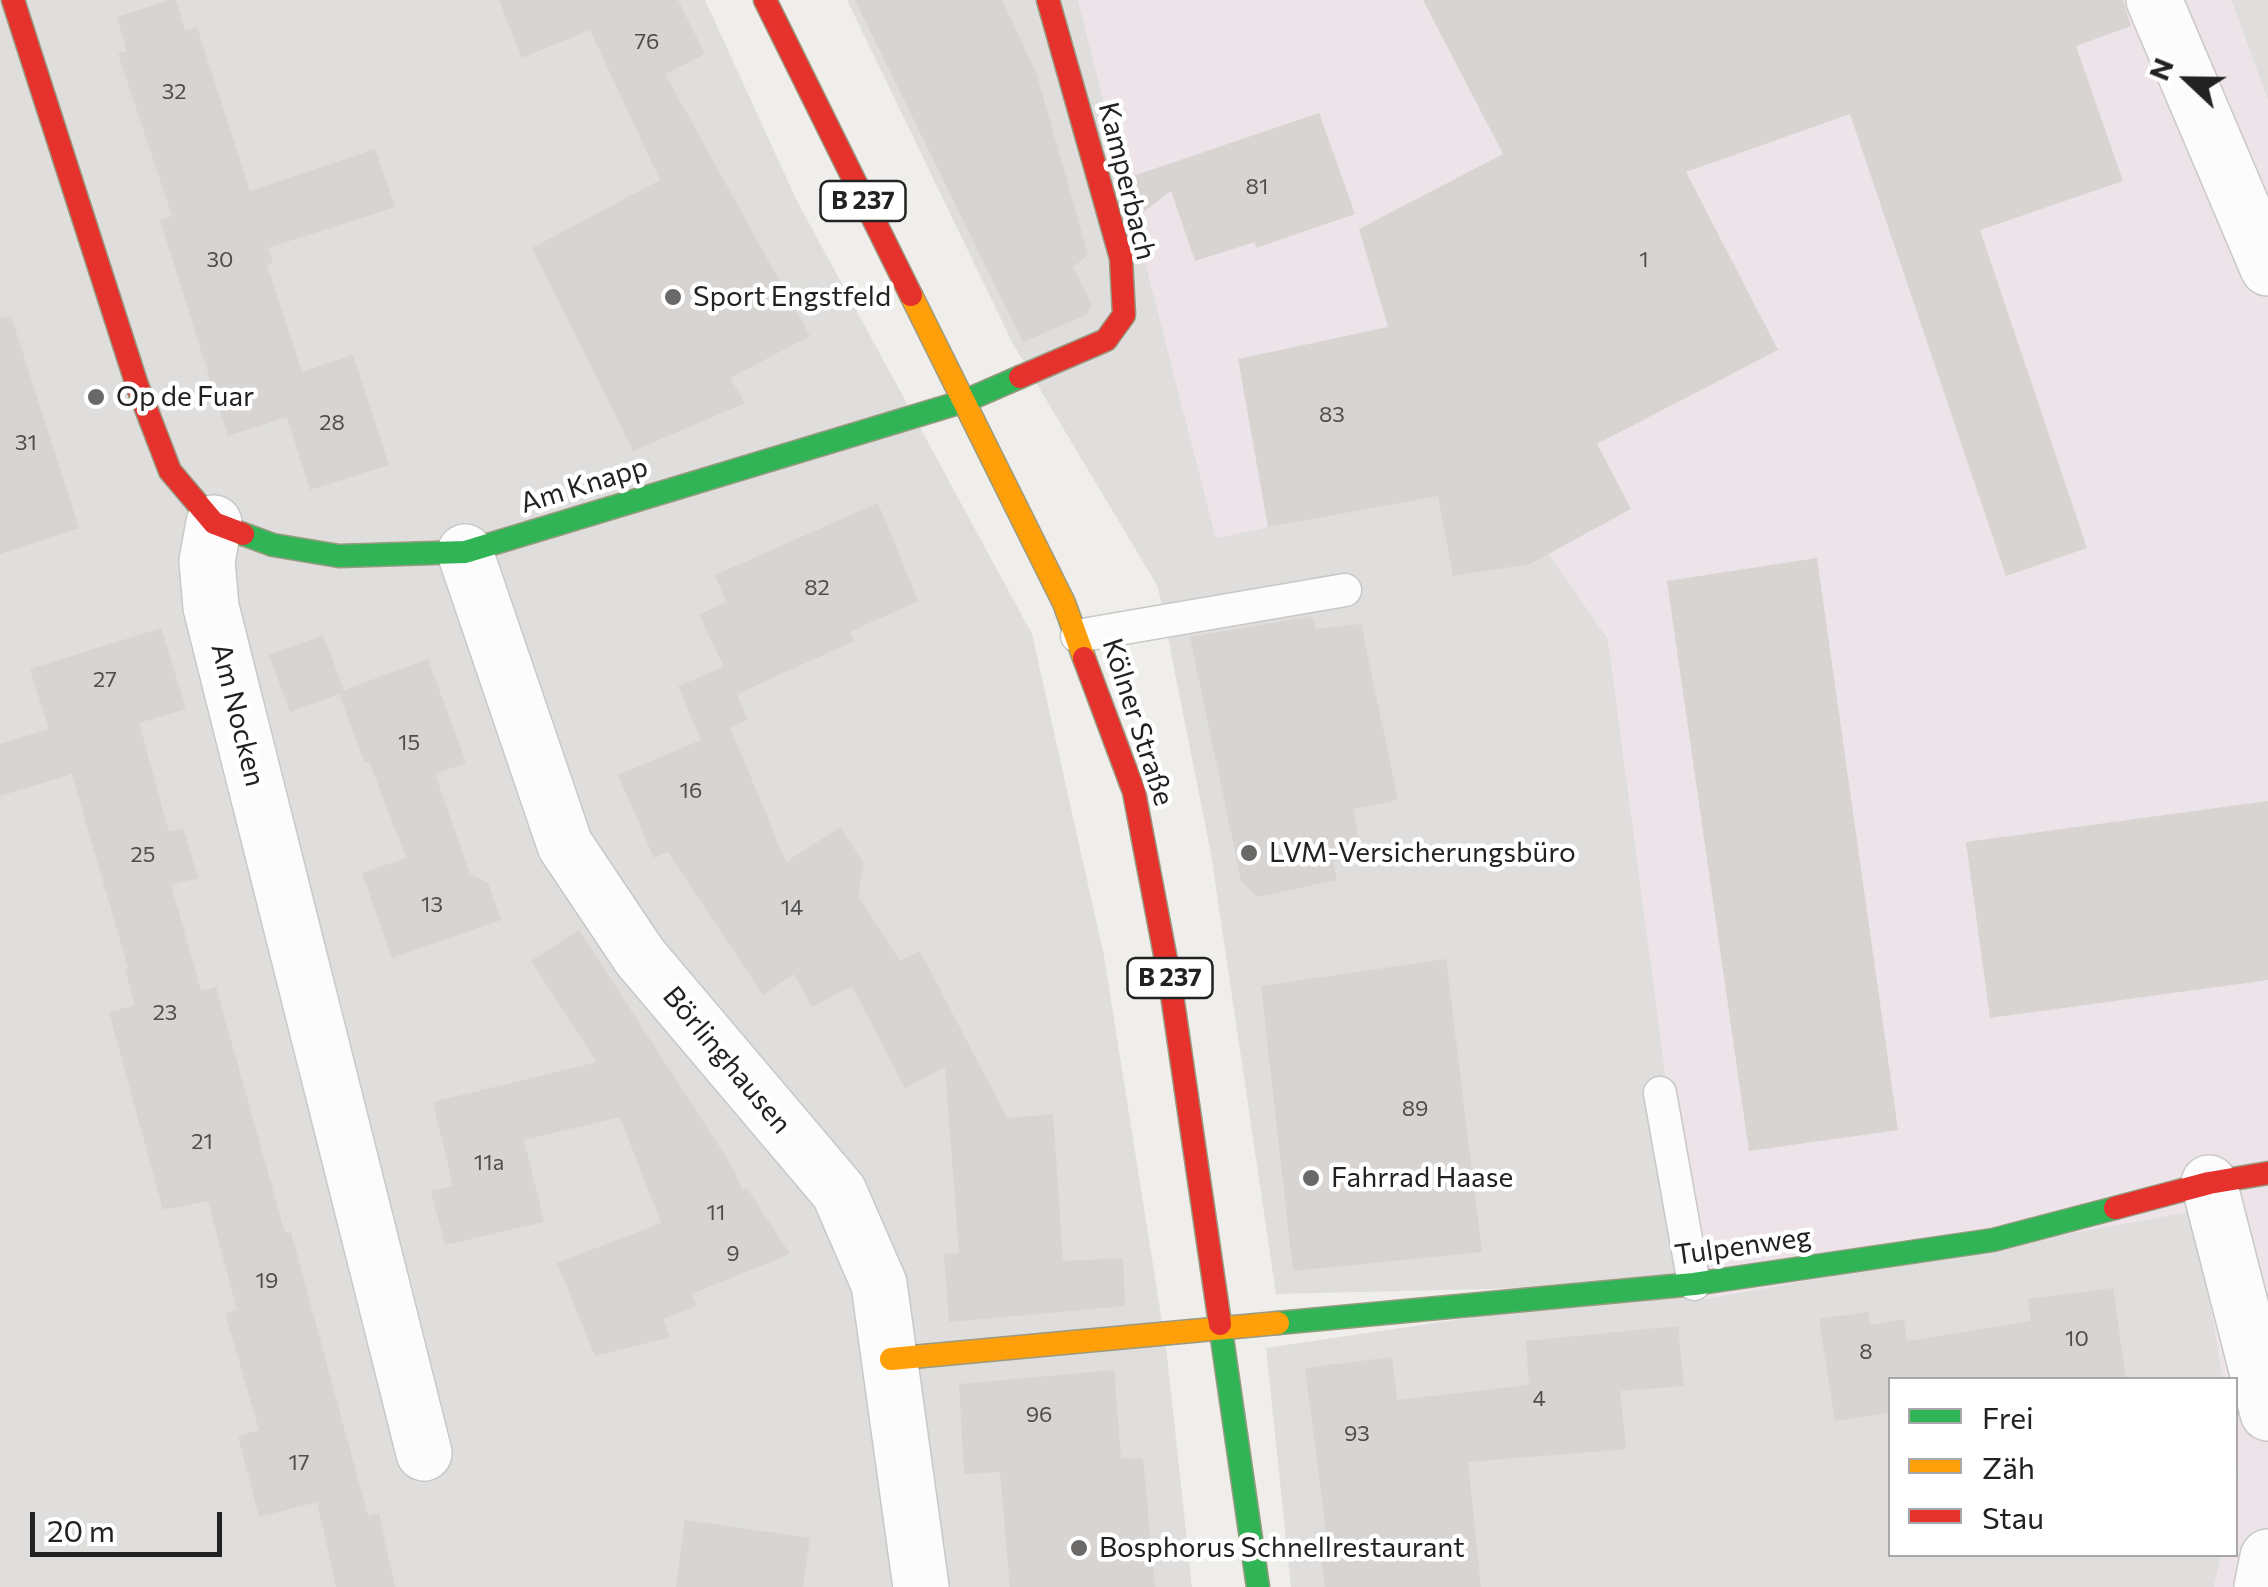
<!DOCTYPE html>
<meta charset="utf-8">
<style>
body{margin:0}
#map{position:relative;width:2268px;height:1587px;overflow:hidden;background:#f0eeeb;font-family:Commissioner,sans-serif}
canvas{display:block}
.legend{position:absolute;left:1888px;top:1377px;width:350px;height:180px;box-sizing:border-box;background:#fff;border:2px solid #a7a7a7;margin:0;padding:12px 18px;list-style:none;font-size:30px;color:#222}
.legend li{display:flex;align-items:center;gap:20px;height:50px}
.legend b{width:50px;border:2px solid #a7a7a7}
.north{position:absolute;left:2138px;top:30px;width:100px;height:100px;-webkit-text-stroke:8px #fff;paint-order:stroke;rotate:292deg;font-size:28px;font-weight:700;line-height:40px;text-align:center;color:#222}
.north::after{content:'';display:block;margin:auto;width:35px;height:45px;background:#222;clip-path:polygon(50% 0,100% 100%,50% 72%,0 100%)}
.scale{position:absolute;left:30px;top:1512px;width:192px;height:45px;box-sizing:border-box;border:5px solid #222;border-top:0;padding-left:12px;font-size:30px;line-height:35px;white-space:nowrap;color:#222;-webkit-text-stroke:8px #fff;paint-order:stroke}
</style>
<div id="map">
<canvas width="2268" height="1587"></canvas>
<ul class="legend">
<li><b style="height:12px;background:#30b455"></b>Frei</li>
<li><b style="height:12px;background:#ff9f0a"></b>Zäh</li>
<li><b style="height:12px;background:#e5322d"></b>Stau</li>
</ul>
<div class="north">N</div>
<div class="scale">20 m</div>
</div>
<script>
const ctx = document.querySelector('canvas').getContext('2d');
ctx.lineJoin = 'round';
function fillPath(path, color) { ctx.fillStyle = color; ctx.fill(path, 'evenodd'); }
const shape = rows => new Path2D(rows.map(r => 'M' + r).join(''));
function stroke(path, color, width, dash) { ctx.strokeStyle = color; ctx.lineWidth = width; ctx.lineCap = dash ? 'butt' : 'round'; ctx.setLineDash(dash || []); ctx.stroke(path); }
function write(font, color, halo, rows, align = 'center') {
  ctx.font = font + ' Commissioner,sans-serif'; ctx.lineWidth = 9; ctx.setLineDash([]); ctx.textBaseline = 'middle'; ctx.strokeStyle = halo; ctx.fillStyle = color; for (const [text, x, y, turn = 0] of rows) {
    ctx.save(); ctx.translate(x, y); ctx.rotate((+turn || 0) * Math.PI / 180); ctx.textAlign = isNaN(turn) ? turn : align; if (halo) ctx.strokeText(text, 0, 0); ctx.fillText(text, 0, 0); ctx.restore();
  }
}
fillPath(shape([
 [0,0,705,0,797,201,1032,634,1104,956,1166,1347,1192,1587,0,1587],
 [847,0,1078,0,1216,538,1496,477,1608,639,1694,1284,1276,1294,1211,854,1158,587,1013,344],
 [2231,0,2268,0,2268,101],
 [2195,1210,2223,1379,1890,1380,1890,1554,2221,1555,2214,1587,1291,1587,1266,1348]
]), '#dfdedc');
fillPath(shape([
 [1078,0,2231,0,2268,101,2268,1587,2214,1587,2221,1555,2236,1554,2236,1491,2239,1476,2236,1456,2236,1380,2223,1379,2195,1211,1695,1301,1608,639,1496,477,1216,538]
]), '#ede4e9');
fillPath(shape([
 [170,0,176,0,185,31,197,27,250,191,375,149,395,207,268,248,273,263,267,265,302,372,353,355,389,465,310,490,287,417,228,436,160,220,172,216,118,54,127,51,117,17],
 [499,0,678,0,705,54,665,74,810,336,730,378,745,403,633,451,532,248,660,180,590,30,522,58],
 [855,0,1002,0,1037,75,1088,255,1073,267,1092,306,1086,315,1023,342],
 [1423,0,2123,0,2131,26,2076,46,2123,181,1980,230,2087,548,2006,576,1850,114,1686,172,1778,350,1597,444,1631,509,1530,564,1453,576,1438,496,1268,527,1238,359,1388,327,1359,229,1503,154],
 [1319,113,1355,214,1256,248,1255,242,1195,261,1171,191,1141,214,1130,177],
 [11,316,79,528,0,554,0,318],
 [878,503,918,601,850,632,854,641,737,694,730,679,748,720,730,727,786,862,840,827,864,864,858,896,900,961,920,951,1007,1118,1053,1114,1063,1261,1123,1258,1125,1306,949,1322,944,1254,959,1253,945,1067,905,1088,852,986,812,1007,794,974,763,995,668,852,654,858,618,775,701,740,678,686,724,667,699,615,726,602,715,575],
 [1817,558,1898,1130,1749,1151,1667,581],
 [1312,616,1316,629,1361,624,1398,800,1353,809,1362,856,1333,862,1337,880,1257,897,1241,880,1190,637],
 [161,628,186,709,139,723,169,832,183,828,198,878,171,885,201,991,216,987,285,1233,291,1232,368,1516,379,1513,395,1587,336,1587,317,1502,259,1517,238,1436,259,1430,225,1313,237,1310,208,1201,163,1210,109,1012,135,1005,125,969,128,968,72,774,0,796,0,744,49,729,30,669],
 [323,635,344,690,428,659,466,763,435,774,470,874,488,883,501,920,392,958,362,873,406,858,369,761,365,763,339,694,290,712,269,655],
 [2268,801,2268,980,1990,1018,1966,842],
 [579,930,732,1166,742,1190,747,1188,790,1254,692,1294,696,1306,663,1319,670,1337,595,1356,557,1263,661,1223,620,1117,524,1140,544,1222,445,1245,431,1191,453,1186,433,1102,597,1062,531,961],
 [1446,959,1482,1252,1293,1271,1261,986],
 [2113,1288,2126,1380,1890,1380,1890,1413,1835,1421,1819,1319,1868,1312,1870,1325,1904,1319,1907,1341,2031,1321,2028,1299],
 [1678,1326,1684,1386,1620,1391,1626,1449,1468,1462,1481,1587,1325,1587,1317,1532,1326,1531,1305,1368,1392,1357,1397,1400,1529,1385,1526,1341],
 [1114,1370,1121,1458,1143,1459,1155,1587,1010,1587,1000,1472,964,1474,959,1384],
 [685,1520,810,1538,803,1587,676,1587]
]), '#d7d4d2');
const lane = shape([
 [1077,636,1345,590],
 [1660,1093,1694,1284]
]);
const street = shape([
 [2154,0,2268,268],
 [214,523,207,561,211,607,424,1453],
 [465,552,565,845,640,957,839,1192,879,1284,921,1587],
 [2209,1183,2268,1413],
 [2262,1587,2268,1557]
]);
const fast = shape([
 [243,534,273,545,339,556,465,552,965,401,1020,377],
 [1278,1323,1694,1284,1993,1240,2115,1208],
 [1220,1324,1258,1587]
]);
const slow = shape([
 [911,295,1064,603,1084,658],
 [891,1359,1278,1323]
]);
const jam = shape([
 [13,0,137,385,170,471,214,523,243,534],
 [765,0,911,295],
 [1020,377,1106,340,1124,315,1121,258,1048,0],
 [1084,658,1134,792,1170,981,1220,1324],
 [2115,1208,2209,1183,2268,1173]
]);
stroke(lane, '#c9c8c7', 35);
stroke(street, '#c9c8c7', 58);
stroke(fast, '#999a82', 25);
stroke(slow, '#999a82', 25);
stroke(jam, '#999a82', 25);
stroke(lane, '#fdfcfc', 32);
stroke(street, '#fdfcfc', 55);
stroke(fast, '#30b455', 22);
stroke(slow, '#ff9f0a', 22);
stroke(jam, '#e5322d', 22);
for (const [x, y, r, color] of [
 [673,297,10,"#6a6968"],
 [96,397,10,"#6a6968"],
 [1249,853,10,"#6a6968"],
 [1311,1178,10,"#6a6968"],
 [1079,1548,10,"#6a6968"]
]) { const dot = new Path2D(); dot.arc(x, y, r, 0, 2 * Math.PI); ctx.fillStyle = color; ctx.fill(dot); stroke(dot, '#fff', 4); }
write('22px', '#4f4e4e', null, [
 ["76",647,42],
 ["32",174,92],
 ["81",1257,187],
 ["30",220,260],
 ["1",1644,260],
 ["83",1332,415],
 ["28",332,423],
 ["31",26,443],
 ["82",817,588],
 ["27",105,680],
 ["15",409,743],
 ["16",691,791],
 ["25",143,855],
 ["13",432,905],
 ["14",792,908],
 ["23",165,1013],
 ["89",1415,1109],
 ["21",202,1142],
 ["11a",489,1163],
 ["11",716,1213],
 ["9",733,1254],
 ["19",267,1281],
 ["10",2077,1339],
 ["8",1866,1352],
 ["4",1539,1399],
 ["96",1039,1415],
 ["93",1357,1434],
 ["17",299,1463]
]);
for (const [x, y, w] of [
 [863,201,85],
 [1170,978,85]
]) { const box = new Path2D(); box.roundRect(x - w / 2, y - 20, w, 40, 8); ctx.fillStyle = '#fff'; ctx.fill(box); stroke(box, '#222', 2.5); }
write('bold 25px', '#222', null, [
 ["B 237",863,201],
 ["B 237",1170,978]
]);
write('28px', '#222', '#fff', [
 ["Kamperbach",1127,181,76],
 ["Am Knapp",584,485,-17],
 ["Am Nocken",238,715,76],
 ["Kölner Straße",1138,722,72],
 ["Börlinghausen",727,1060,50],
 ["Tulpenweg",1743,1246,-8]
]);
write('28px', '#222', '#fff', [
 ["Sport Engstfeld",693,297],
 ["Op de Fuar",116,397],
 ["LVM-Versicherungsbüro",1269,853],
 ["Fahrrad Haase",1331,1178],
 ["Bosphorus Schnellrestaurant",1099,1548]
], 'left');
</script>
